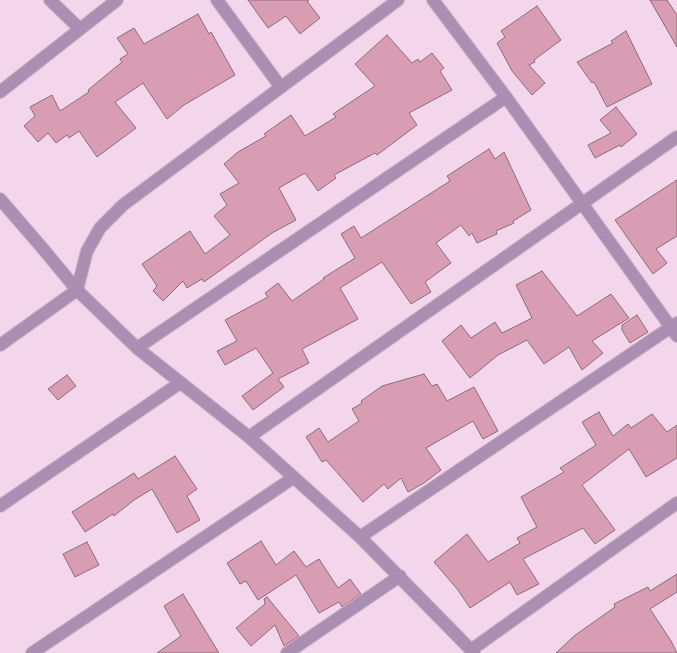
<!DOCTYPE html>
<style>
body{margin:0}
canvas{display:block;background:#f3d6eb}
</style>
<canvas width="677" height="653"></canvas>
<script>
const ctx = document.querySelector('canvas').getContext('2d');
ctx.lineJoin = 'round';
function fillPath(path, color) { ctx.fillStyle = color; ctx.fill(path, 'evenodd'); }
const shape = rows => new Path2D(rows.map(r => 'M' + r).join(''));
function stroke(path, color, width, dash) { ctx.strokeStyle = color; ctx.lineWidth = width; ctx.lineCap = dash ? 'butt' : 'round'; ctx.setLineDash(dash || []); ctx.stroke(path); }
const building = shape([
 [248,0,309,0,307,1,320,18,300,34,286,16,268,28,248,0],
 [650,0,667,0,677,15,677,47,650,0],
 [537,6,561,40,534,60,535,62,529,65,545,83,532,95,512,71,497,43,505,37,501,31,537,6],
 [198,14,209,34,211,32,235,75,184,105,167,119,143,83,115,102,136,128,97,157,79,131,69,138,67,135,56,143,48,133,38,142,24,126,35,116,30,107,52,95,60,111,89,92,88,90,122,62,120,59,128,54,117,38,134,28,144,44,198,14],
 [626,31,652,84,607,107,594,82,592,83,577,62,613,43,611,41,626,31],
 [387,35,412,63,418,59,420,62,432,53,444,68,440,71,452,90,409,113,417,125,377,155,375,153,334,175,336,178,318,191,305,173,279,188,296,220,272,233,204,282,202,279,187,288,183,281,163,301,153,291,157,286,142,264,190,231,205,254,230,235,214,216,227,205,220,194,239,183,224,164,238,152,266,136,264,134,291,115,305,136,336,117,333,114,375,86,355,64,387,35],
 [616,107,637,134,621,147,620,145,595,158,588,145,611,133,600,120,616,107],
 [489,149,495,159,504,152,531,210,513,221,514,223,496,231,497,234,477,243,472,233,469,236,461,225,436,243,451,263,425,282,431,292,411,304,382,262,340,288,358,319,302,349,309,363,278,379,284,387,253,410,242,396,273,373,256,348,225,365,217,351,237,341,225,320,268,297,265,293,278,283,292,301,324,279,323,278,355,258,341,234,354,226,361,238,450,181,447,176,489,149],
 [677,180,677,236,656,249,667,263,653,274,615,220,677,180],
 [542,271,577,316,611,294,629,318,592,341,603,353,582,370,569,347,544,364,527,340,498,355,470,378,442,341,461,325,471,338,495,322,502,333,532,318,516,285,542,271],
 [637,315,648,332,630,343,622,330,622,325,637,315],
 [424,374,432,386,437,384,447,401,474,387,498,431,483,439,473,421,426,448,441,470,424,483,408,492,401,478,388,489,384,484,363,502,326,460,322,462,306,437,319,428,328,442,359,421,352,409,362,403,361,401,382,386,424,374],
 [67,375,76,386,58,400,48,389,67,375],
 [599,412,613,436,628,424,631,428,652,414,667,432,677,425,677,458,646,477,629,449,582,485,615,530,595,544,583,528,523,559,539,584,517,595,510,582,470,608,458,590,434,562,467,534,488,562,520,543,517,538,537,527,521,497,564,472,560,468,596,445,582,422,599,412],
 [175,456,197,489,187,496,200,520,177,533,152,489,134,500,114,516,113,514,85,532,72,512,134,473,138,479,175,456],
 [261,541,276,565,294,551,306,567,319,559,338,588,350,579,361,594,342,607,339,602,319,613,296,575,258,600,246,581,240,584,227,563,261,541],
 [87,542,99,565,75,577,63,554,87,542],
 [677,574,677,592,650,609,671,641,677,653,556,653,574,636,615,607,614,604,648,587,650,591,677,574],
 [183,594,219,653,157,653,181,636,164,606,183,594],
 [267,597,299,636,284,646,275,625,251,646,236,628,265,604,264,599,267,597]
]);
fillPath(building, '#d89db2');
stroke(building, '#8b6c77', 1);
const minor = shape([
 [50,0,80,29],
 [217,0,280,86],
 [433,0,506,97,677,336],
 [0,92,117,0],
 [0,199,44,250,77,290,137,348,249,437,360,537,474,653],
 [137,348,506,97],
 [249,437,677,137],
 [0,506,180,383],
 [360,537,677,323],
 [471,650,677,503],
 [32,653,293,478],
 [287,653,400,576]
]);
const tertiary = shape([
 [0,345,77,290,87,251,100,228,123,205,398,0]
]);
stroke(minor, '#cfb5c8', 14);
stroke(tertiary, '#cfb5c8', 14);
stroke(minor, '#aa8fb3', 12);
stroke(tertiary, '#aa8fb3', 12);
</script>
